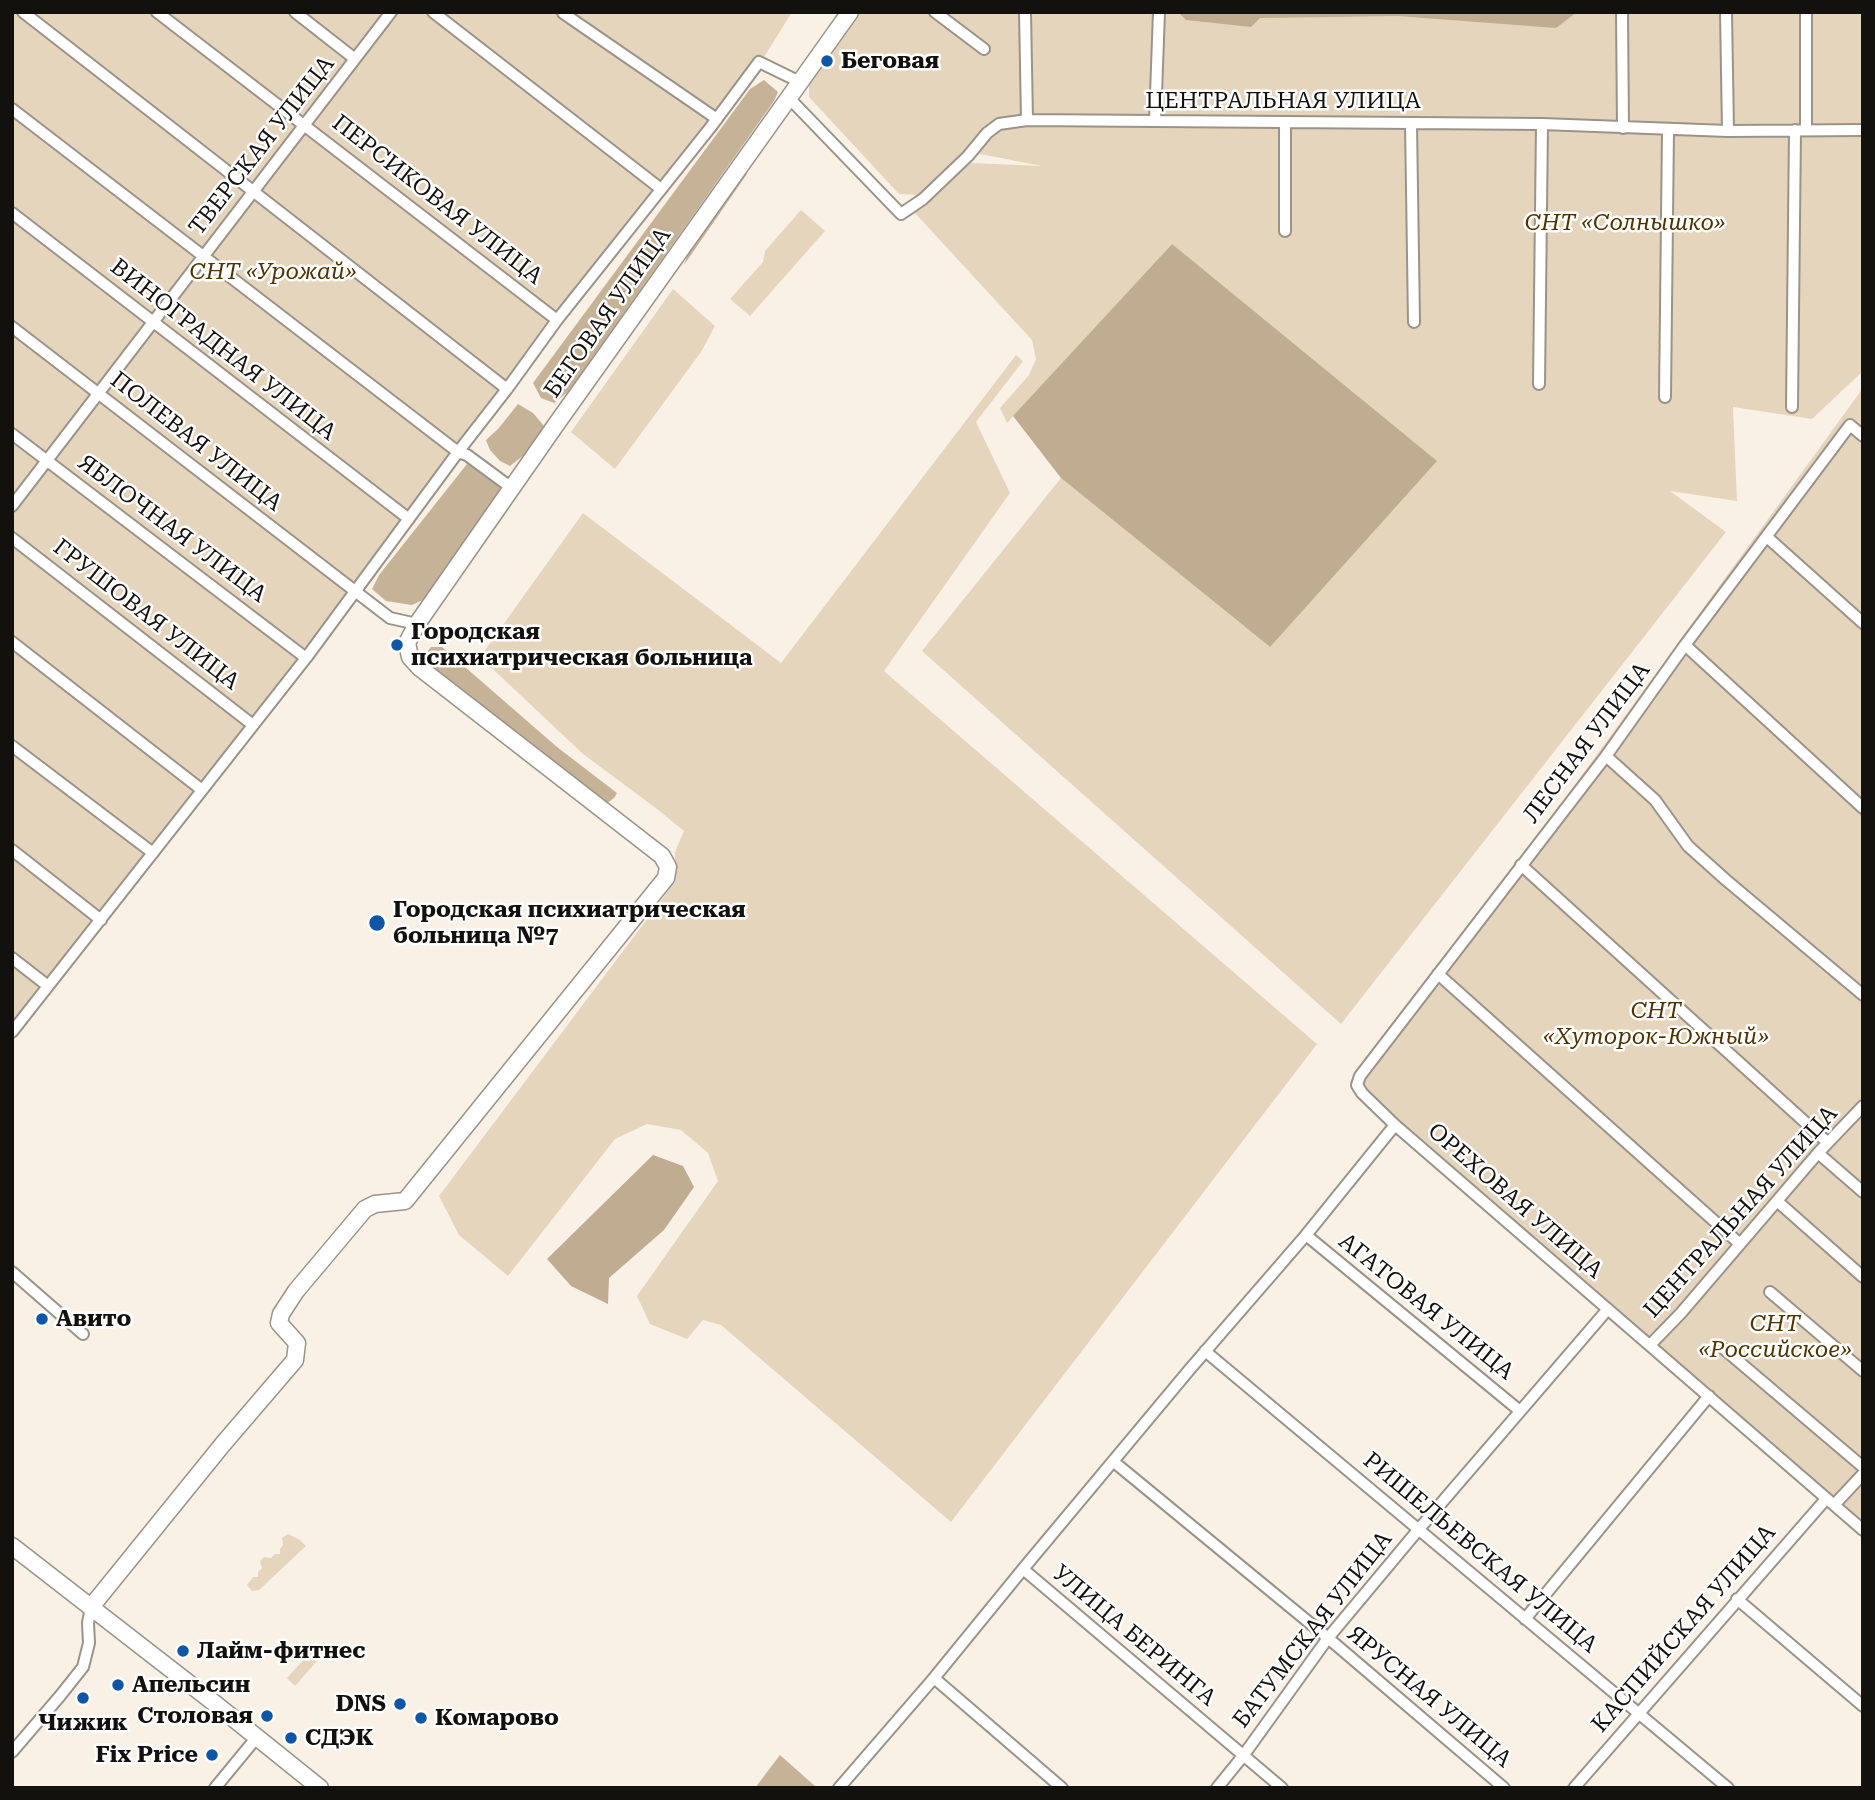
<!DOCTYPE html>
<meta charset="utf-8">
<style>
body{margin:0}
#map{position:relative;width:1875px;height:1800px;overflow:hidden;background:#f9f1e6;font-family:"Roboto Serif",serif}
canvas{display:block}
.frame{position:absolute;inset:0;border:14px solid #13110d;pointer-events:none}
</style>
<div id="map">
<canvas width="1875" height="1800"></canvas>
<div class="frame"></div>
</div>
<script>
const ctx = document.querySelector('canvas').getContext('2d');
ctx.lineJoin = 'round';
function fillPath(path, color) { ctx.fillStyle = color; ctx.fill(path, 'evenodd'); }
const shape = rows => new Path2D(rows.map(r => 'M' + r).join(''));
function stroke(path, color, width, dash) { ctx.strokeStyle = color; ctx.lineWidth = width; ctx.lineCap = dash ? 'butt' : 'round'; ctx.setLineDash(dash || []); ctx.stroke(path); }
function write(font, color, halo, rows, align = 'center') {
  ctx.font = font + ' "Roboto Serif",serif'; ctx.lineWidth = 5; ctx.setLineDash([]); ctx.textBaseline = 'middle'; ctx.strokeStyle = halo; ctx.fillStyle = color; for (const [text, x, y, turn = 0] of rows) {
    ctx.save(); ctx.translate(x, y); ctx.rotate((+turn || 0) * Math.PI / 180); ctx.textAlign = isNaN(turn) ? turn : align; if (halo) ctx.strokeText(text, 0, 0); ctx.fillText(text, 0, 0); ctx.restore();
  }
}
fillPath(shape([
 [12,12,792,12,761,62,12,1038],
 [861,12,1863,12,1863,371,1812,419,1733,407,1737,501,1670,491,1726,532,1341,1024,922,651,1061,478,1270,647,1172,244,1007,423,1000,408,1029,375,1036,359,1032,340,914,212,971,163,1042,166,965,151,918,195,899,194,809,97,809,84],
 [801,210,825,231,750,316,730,299,763,262,765,251],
 [673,289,715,326,701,352,615,469,571,432],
 [1016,355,1023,361,976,422,1010,493,884,671,1317,1044,951,1522,721,1325,703,1320,687,1339,650,1324,637,1296,718,1181,708,1153,681,1130,647,1124,615,1139,508,1276,459,1235,439,1196,675,882,675,852,684,831,657,809,583,754,480,657,583,513,781,663],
 [1863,388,1863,1530,1395,1125,1358,1084],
 [288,1534,300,1540,306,1546,259,1590,252,1591,247,1585,253,1577,258,1577,258,1572,262,1568,260,1561,264,1557,271,1558,275,1554,280,1554,280,1549,283,1545,282,1538],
 [316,1646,324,1653,295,1686,287,1678]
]), '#e6d5bd');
fillPath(shape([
 [764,80,778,92,774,101,569,391,554,403,541,398,533,383,750,89],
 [743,170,747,174,684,265,691,245],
 [518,404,533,413,545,427,524,455,510,466,500,461,490,450,486,440,498,429],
 [467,464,477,467,494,480,501,490,427,598,412,605,386,601,372,589,379,575],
 [431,647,442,647,557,747,617,793,614,798,606,804,433,667,427,652],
 [780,1755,816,1787,815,1788,755,1788]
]), '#c6b297');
fillPath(shape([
 [1178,12,1577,12,1556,28,1398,16,1260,18,1251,27,1186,20],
 [1172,244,1437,461,1270,647,1061,478,1013,416],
 [653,1155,683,1166,694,1187,664,1230,609,1278,608,1304,571,1286,547,1259]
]), '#c0ac90');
const street = shape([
 [23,12,507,389],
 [157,12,557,320],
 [295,12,355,59],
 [433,12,661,189],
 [935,12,984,49],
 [1025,12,1027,120],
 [1622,12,1623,128],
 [1726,12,1728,131],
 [563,13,717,119],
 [789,98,901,214,923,199,968,156,987,133,999,124,1027,120,1542,124,1728,131,1863,130],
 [12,109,458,452,467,455,513,489],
 [1155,121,1159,12],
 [1285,122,1285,231],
 [1411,123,1414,322],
 [1806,129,1806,12],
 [12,213,409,519],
 [12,327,390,618,417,624],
 [1539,384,1542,124],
 [1665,397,1668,130],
 [1792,407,1795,130],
 [12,434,306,658],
 [1863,436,1850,425,1685,645,1606,756,1360,1076,1357,1085,1362,1093,1395,1125,1863,1530],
 [12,506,391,12],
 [1767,537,1863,623],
 [12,538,253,725],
 [12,642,202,790],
 [1685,645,1863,808],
 [12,746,153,853],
 [1606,756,1655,800,1688,846,1726,880,1863,995],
 [12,850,101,920],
 [1521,865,1827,1142],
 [12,958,48,986],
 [1438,974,1740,1244],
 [12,1032,306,658,458,452,507,389,557,320,710,128,759,62,800,82],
 [1818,1153,1863,1192],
 [1777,1201,1863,1277],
 [1306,1235,1520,1411],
 [12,1272,83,1334],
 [1770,1292,1863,1371],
 [1650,1345,1681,1313,1818,1153,1863,1106],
 [1724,1349,1863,1467],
 [1205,1351,1728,1788],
 [1114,1462,1328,1638,1504,1788],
 [1834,1505,1863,1474],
 [1023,1569,1282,1788],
 [1737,1599,1863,1706],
 [1525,1619,1709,1396],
 [934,1678,1062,1788],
 [12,1752,60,1696,83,1667,89,1643,88,1623,91,1607],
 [215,1788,257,1737],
 [839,1788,934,1678,1023,1569,1190,1369,1306,1235,1395,1125],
 [1217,1788,1243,1756,1328,1638,1419,1529,1608,1309],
 [1574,1788,1826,1499]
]);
const secondary = shape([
 [12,1546,213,1702,320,1788],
 [91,1607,223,1444,295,1360,297,1343,279,1323,281,1314,296,1291,365,1209,375,1204,405,1201,666,878,668,867,662,856,420,668,410,657,407,643,417,624,555,426,850,12]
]);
stroke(street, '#9a9389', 14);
stroke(secondary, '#9a9389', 19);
stroke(street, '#fff', 10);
stroke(secondary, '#fff', 16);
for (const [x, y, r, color] of [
 [827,61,7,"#0f57a6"],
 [397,645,7,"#0f57a6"],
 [377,923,9,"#0f57a6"],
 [42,1319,7,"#0f57a6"],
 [183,1651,7,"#0f57a6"],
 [118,1685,7,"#0f57a6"],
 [83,1698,7,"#0f57a6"],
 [400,1704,7,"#0f57a6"],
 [267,1716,7,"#0f57a6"],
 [421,1718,7,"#0f57a6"],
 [291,1738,7,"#0f57a6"],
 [212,1755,7,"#0f57a6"]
]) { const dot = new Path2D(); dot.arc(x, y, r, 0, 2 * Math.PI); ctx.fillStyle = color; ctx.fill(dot); stroke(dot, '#fff', 2.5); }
write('bold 23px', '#13110d', '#fff', [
 ["Беговая",841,61],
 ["Городская",411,632],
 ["психиатрическая больница",411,658],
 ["Городская психиатрическая",393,910],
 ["больница №7",393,936],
 ["Авито",56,1319],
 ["Лайм-фитнес",197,1651],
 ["Апельсин",132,1685],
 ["DNS",386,1704,"right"],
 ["Столовая",253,1716,"right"],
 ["Комарово",435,1718],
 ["Чижик",83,1723,"center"],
 ["СДЭК",305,1738],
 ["Fix Price",198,1755,"right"]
], 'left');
write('23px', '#13110d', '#fff', [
 ["ЦЕНТРАЛЬНАЯ УЛИЦА",1283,101],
 ["ТВЕРСКАЯ УЛИЦА",262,146,-52],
 ["ПЕРСИКОВАЯ УЛИЦА",437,200,38],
 ["БЕГОВАЯ УЛИЦА",608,313,-55],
 ["ВИНОГРАДНАЯ УЛИЦА",223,350,38],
 ["ПОЛЕВАЯ УЛИЦА",196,442,38],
 ["ЯБЛОЧНАЯ УЛИЦА",172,529,37],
 ["ГРУШОВАЯ УЛИЦА",146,615,38],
 ["ЛЕСНАЯ УЛИЦА",1587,743,-53],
 ["ОРЕХОВАЯ УЛИЦА",1515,1201,41],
 ["ЦЕНТРАЛЬНАЯ УЛИЦА",1741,1212,-48],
 ["АГАТОВАЯ УЛИЦА",1426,1307,39],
 ["РИШЕЛЬЕВСКАЯ УЛИЦА",1480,1553,40],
 ["КАСПИЙСКАЯ УЛИЦА",1684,1629,-49],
 ["БАТУМСКАЯ УЛИЦА",1313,1630,-52],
 ["УЛИЦА БЕРИНГА",1134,1636,40],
 ["ЯРУСНАЯ УЛИЦА",1429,1697,40]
]);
write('italic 23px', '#503300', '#fff', [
 ["СНТ «Солнышко»",1625,223],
 ["СНТ «Урожай»",273,272],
 ["СНТ",1656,1011],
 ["«Хуторок-Южный»",1656,1037],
 ["СНТ",1775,1324],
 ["«Российское»",1775,1350]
]);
</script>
